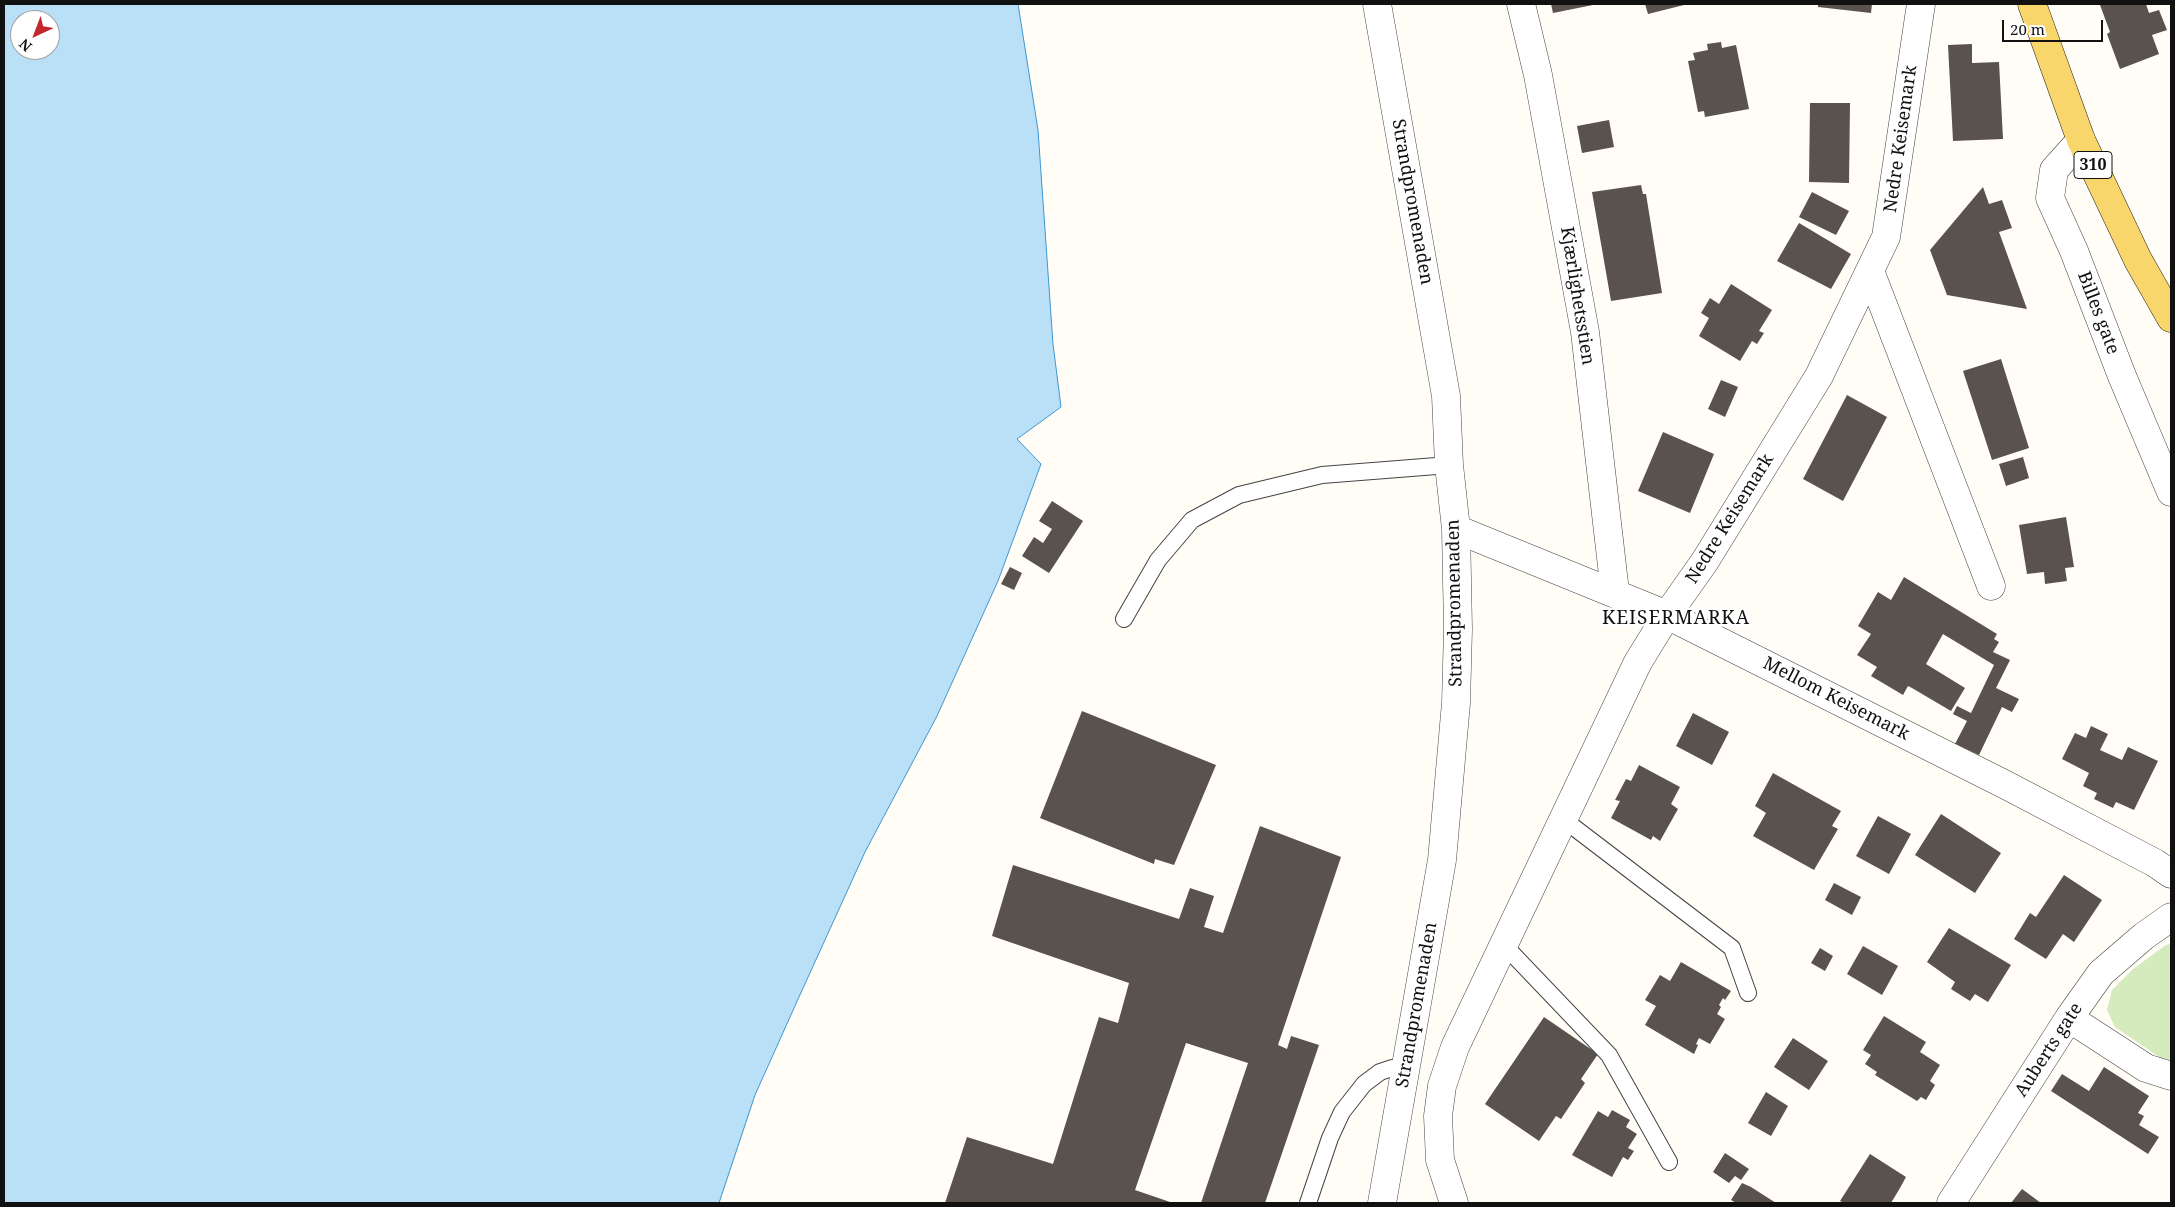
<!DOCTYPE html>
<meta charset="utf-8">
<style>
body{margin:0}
#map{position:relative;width:2175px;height:1207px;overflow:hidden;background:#fffdf5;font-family:"Noto Serif",serif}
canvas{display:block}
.frame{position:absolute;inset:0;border:5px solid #111;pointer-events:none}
.north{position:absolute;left:10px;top:10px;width:50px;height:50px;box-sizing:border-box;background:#fff;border:1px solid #a0a0a0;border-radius:50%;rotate:223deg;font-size:14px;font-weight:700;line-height:20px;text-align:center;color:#111}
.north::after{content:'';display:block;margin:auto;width:18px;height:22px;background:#c4262e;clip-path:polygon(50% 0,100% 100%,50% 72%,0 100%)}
.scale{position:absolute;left:2002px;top:20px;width:101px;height:22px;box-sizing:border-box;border:2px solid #111;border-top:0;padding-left:6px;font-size:15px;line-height:18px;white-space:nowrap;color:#111;-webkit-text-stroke:4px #fff;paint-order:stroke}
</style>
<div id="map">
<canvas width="2175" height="1207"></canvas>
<div class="frame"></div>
<div class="north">N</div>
<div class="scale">20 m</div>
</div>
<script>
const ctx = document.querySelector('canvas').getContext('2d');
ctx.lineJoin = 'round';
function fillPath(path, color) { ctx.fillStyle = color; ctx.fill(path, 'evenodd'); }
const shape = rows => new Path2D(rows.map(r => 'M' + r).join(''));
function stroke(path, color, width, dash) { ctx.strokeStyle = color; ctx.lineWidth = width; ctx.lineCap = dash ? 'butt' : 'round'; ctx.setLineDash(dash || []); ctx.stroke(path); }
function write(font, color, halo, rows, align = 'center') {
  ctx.font = font + ' "Noto Serif",serif'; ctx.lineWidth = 5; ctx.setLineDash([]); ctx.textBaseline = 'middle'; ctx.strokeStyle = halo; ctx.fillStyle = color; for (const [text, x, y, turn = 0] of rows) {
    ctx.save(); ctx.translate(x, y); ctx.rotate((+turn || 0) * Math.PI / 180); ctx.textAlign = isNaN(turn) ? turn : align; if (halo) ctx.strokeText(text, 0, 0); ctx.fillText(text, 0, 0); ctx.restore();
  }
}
fillPath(shape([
 [2171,944,2171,1065,2115,1027,2107,1010,2112,990,2133,969,2166,945]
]), '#d5ebbd');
const water = shape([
 [4,4,1018,4,1038,130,1053,344,1061,407,1017,439,1041,464,998,581,937,716,865,852,799,997,755,1095,719,1203,4,1203,4,4],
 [20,20,50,20,50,50,20,50,20,20]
]);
fillPath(water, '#b9e0f7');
stroke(water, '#3f96cf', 1);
fillPath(shape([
 [1551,4,1592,4,1593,5,1553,13],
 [1645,4,1688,4,1648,14],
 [1818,4,1872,4,1871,13,1818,7],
 [2103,4,2146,4,2149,13,2159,10,2167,30,2152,35,2159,54,2120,69,2107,34,2110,32,2100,5],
 [1721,42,1722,48,1736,45,1749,109,1705,117,1704,111,1698,112,1688,61,1695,60,1693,53,1708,50,1707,44],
 [1972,44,1972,63,1999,62,2003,139,1953,141,1948,45],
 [1810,103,1850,103,1849,183,1809,182],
 [1609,120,1614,147,1582,153,1577,126],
 [1641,185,1643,194,1646,194,1662,293,1611,301,1592,192],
 [1983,187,1989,204,2002,200,2012,228,1999,232,2027,309,1947,295,1930,250],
 [1812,192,1849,211,1836,235,1799,217],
 [1799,223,1851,254,1831,289,1777,261],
 [1731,284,1772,310,1759,331,1764,333,1757,344,1752,341,1740,361,1699,336,1709,318,1701,313,1710,298,1719,304],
 [2001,359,2029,448,1992,460,1963,371],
 [1721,380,1738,387,1725,417,1708,409],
 [1847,395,1887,417,1843,501,1803,479],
 [1663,432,1714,454,1690,513,1638,491],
 [2023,457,2029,478,2006,486,1999,464],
 [1052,501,1083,521,1049,573,1022,556,1034,537,1043,543,1052,529,1039,521],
 [2066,517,2074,567,2065,568,2067,581,2045,584,2044,572,2027,574,2019,525],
 [1010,567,1022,573,1014,590,1001,584],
 [1904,577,1997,634,1994,639,1999,642,1993,652,2010,660,1996,688,2019,699,2012,712,2002,707,1979,755,1955,744,1967,721,1953,714,1957,706,1971,713,1994,665,1943,634,1926,664,1965,688,1951,711,1912,688,1908,686,1903,695,1871,676,1877,667,1857,655,1871,634,1858,626,1878,592,1891,600],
 [1082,711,1216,765,1174,865,1155,859,1154,864,1040,818],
 [1693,713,1729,732,1712,765,1676,746],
 [2091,726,2108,734,2100,750,2122,760,2128,747,2158,761,2134,810,2116,802,2113,808,2094,799,2097,793,2083,786,2089,773,2062,759,2075,733,2086,738],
 [1639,765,1680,787,1671,804,1678,809,1660,841,1653,836,1651,840,1611,818,1620,801,1615,800,1626,779,1631,781],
 [1773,773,1841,811,1832,826,1838,829,1814,870,1753,836,1766,813,1755,806],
 [1941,814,2001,853,1975,893,1915,855],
 [1878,816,1911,834,1889,874,1856,856],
 [1260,826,1341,857,1278,1045,1287,1049,1291,1036,1319,1045,1265,1203,1201,1203,1248,1063,1186,1043,1135,1190,1173,1203,945,1203,967,1137,1053,1164,1099,1017,1118,1023,1129,983,992,936,1013,865,1179,919,1190,888,1214,896,1204,927,1223,933],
 [2064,875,2102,900,2074,942,2063,934,2046,959,2014,939,2030,913,2036,917],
 [1834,883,1861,897,1852,915,1825,900],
 [1949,928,2011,965,1988,1002,1975,994,1970,1001,1951,989,1955,982,1927,962],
 [1863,946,1898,966,1882,995,1847,974],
 [1820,948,1833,956,1825,971,1811,963],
 [1681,962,1731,991,1725,1000,1723,998,1719,1005,1721,1007,1717,1014,1725,1019,1710,1044,1699,1038,1696,1044,1698,1045,1694,1054,1645,1025,1656,1006,1645,1000,1660,975,1670,981],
 [1884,1016,1926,1042,1920,1052,1940,1065,1930,1081,1935,1085,1926,1100,1921,1097,1917,1101,1875,1075,1877,1072,1865,1064,1871,1055,1863,1050],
 [1544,1017,1598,1054,1581,1079,1585,1083,1561,1119,1556,1116,1539,1141,1485,1104],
 [1793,1038,1828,1061,1809,1090,1774,1067],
 [2104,1067,2149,1096,2138,1113,2144,1116,2139,1125,2159,1137,2148,1154,2051,1091,2062,1074,2089,1091],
 [1766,1092,1788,1106,1771,1136,1748,1123],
 [1612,1110,1630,1120,1626,1127,1637,1134,1628,1148,1634,1151,1628,1160,1623,1157,1612,1177,1572,1155,1598,1111,1608,1117],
 [1725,1153,1749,1169,1741,1180,1735,1176,1729,1183,1713,1172],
 [1870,1154,1906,1177,1900,1188,1891,1203,1844,1203,1840,1201],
 [1742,1183,1751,1187,1776,1203,1736,1203,1731,1200],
 [2022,1189,2041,1203,2011,1203]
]), '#5a524d');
const service = shape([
 [1124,619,1158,560,1192,520,1239,495,1322,475,1449,465],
 [1563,819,1732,948,1748,993],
 [1503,944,1609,1055,1669,1162],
 [1308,1203,1330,1138,1342,1112,1364,1084,1380,1072,1392,1068,1406,1068]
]);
const minor = shape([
 [1377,4,1446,396,1449,465,1456,529,1458,629,1456,703,1442,860,1382,1203],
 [1521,4,1538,75,1585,332,1615,592],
 [2081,140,2054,170,2050,198,2074,251,2122,376,2171,492],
 [1870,271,1991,586],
 [1456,529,1667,615,2004,784,2155,863,2171,874],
 [2069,1018,2146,1068,2171,1076],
 [1454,1203,1440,1160,1438,1116,1442,1086,1455,1047,1638,662,1667,615,1705,561,1819,376,1886,237,1921,4],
 [1951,1203,2069,1018,2101,973,2144,936,2171,917]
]);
const primary = shape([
 [2032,4,2081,140,2138,260,2171,318]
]);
stroke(service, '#444', 18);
stroke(minor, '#444', 29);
stroke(primary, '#222', 29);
stroke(service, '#fff', 16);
stroke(minor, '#fff', 28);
stroke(primary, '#f9d66b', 28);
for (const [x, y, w] of [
 [2093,165,38]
]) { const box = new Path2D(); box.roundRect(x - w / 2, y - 13.5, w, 27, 4); ctx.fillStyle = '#fff'; ctx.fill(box); stroke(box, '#111', 1); }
write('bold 16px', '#111', null, [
 ["310",2093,165]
]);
write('18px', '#111', '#fff', [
 ["Nedre Keisemark",1901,139,-82],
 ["Strandpromenaden",1412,202,80],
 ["Kjærlighetsstien",1577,296,81],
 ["Billes gate",2098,313,69],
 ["Nedre Keisemark",1730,519,-58],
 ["Strandpromenaden",1455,603,-91],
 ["Mellom Keisemark",1836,699,27],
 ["Strandpromenaden",1417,1005,-80],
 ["Auberts gate",2049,1050,-57]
]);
ctx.letterSpacing = '1px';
write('19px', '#111', '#fff', [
 ["KEISERMARKA",1676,619]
]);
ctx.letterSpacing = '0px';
</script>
